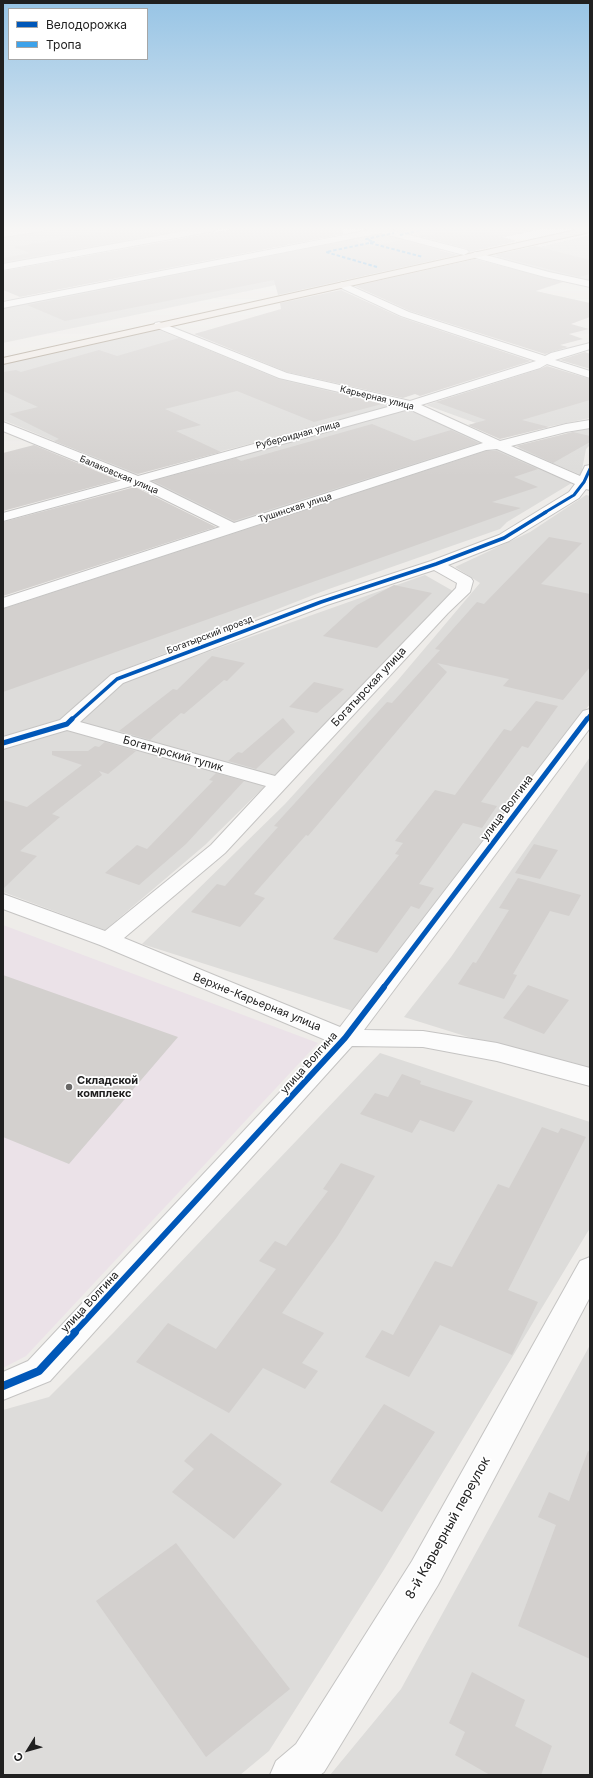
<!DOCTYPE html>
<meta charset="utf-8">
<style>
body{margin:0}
#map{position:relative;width:593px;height:1778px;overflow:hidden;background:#eeece9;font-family:Inter,sans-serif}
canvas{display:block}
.frame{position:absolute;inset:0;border:4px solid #202020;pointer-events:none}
.legend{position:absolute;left:8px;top:8px;width:140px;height:52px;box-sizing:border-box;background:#fff;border:1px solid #a6a6a6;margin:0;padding:5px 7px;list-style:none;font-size:12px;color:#202020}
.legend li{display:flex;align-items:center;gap:8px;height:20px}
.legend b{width:20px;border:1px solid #a6a6a6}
.north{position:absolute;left:8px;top:1730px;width:40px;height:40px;-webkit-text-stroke:3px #fff;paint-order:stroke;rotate:233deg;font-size:11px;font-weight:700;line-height:16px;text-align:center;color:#202020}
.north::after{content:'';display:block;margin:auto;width:14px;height:18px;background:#202020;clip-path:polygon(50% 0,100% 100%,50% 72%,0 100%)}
</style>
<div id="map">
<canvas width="593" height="1778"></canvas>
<div class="frame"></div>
<ul class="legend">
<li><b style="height:5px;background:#0057b8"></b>Велодорожка</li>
<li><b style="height:5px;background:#3da2ea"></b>Тропа</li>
</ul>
<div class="north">С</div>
</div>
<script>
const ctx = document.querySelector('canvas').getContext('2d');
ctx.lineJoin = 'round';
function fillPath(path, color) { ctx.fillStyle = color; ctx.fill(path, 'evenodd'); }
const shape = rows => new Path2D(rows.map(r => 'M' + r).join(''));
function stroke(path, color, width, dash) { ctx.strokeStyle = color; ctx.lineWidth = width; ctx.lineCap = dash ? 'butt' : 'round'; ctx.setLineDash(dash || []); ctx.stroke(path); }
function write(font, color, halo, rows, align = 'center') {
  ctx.font = font + ' Inter,sans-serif'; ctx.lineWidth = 3.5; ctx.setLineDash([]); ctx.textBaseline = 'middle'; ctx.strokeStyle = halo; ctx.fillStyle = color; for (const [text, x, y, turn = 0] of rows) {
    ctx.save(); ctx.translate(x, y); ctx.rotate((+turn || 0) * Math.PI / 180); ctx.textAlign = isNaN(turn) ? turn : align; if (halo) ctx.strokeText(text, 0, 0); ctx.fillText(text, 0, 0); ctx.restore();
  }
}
fillPath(shape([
 [54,228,204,228,3,265,3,237],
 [399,228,545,228,460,247,393,229],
 [383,231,446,249,3,343,3,307],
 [590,235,590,282,492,258],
 [154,328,274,377,397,405,135,474,3,420,3,361],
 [545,368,590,383,590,418,509,435,426,405],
 [409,407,485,442,234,524,145,479],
 [586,428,590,428,590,445,586,449,581,475,517,448],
 [495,446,575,481,507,522,500,529,326,590,110,675,75,716,3,737,3,607],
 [586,495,590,496,590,704,353,1011,142,944,285,804,398,680,480,583,455,567,530,532],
 [425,575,453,591,272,780,73,724,123,682],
 [68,726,268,783,205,845,105,930,3,892,3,746],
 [590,757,590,1075,404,1017,451,957],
 [380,1053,590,1122,590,1228,385,1568,269,1751,240,1775,3,1775,3,1410,49,1397,113,1333],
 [590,1345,590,1775,330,1775,401,1689]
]), '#dddcda');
fillPath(shape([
 [3,925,318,1043,26,1356,3,1368]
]), '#ebe2e8');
fillPath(shape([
 [126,228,193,228,3,262,3,258,30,253,14,247],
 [239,228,342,228,343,234,20,297,3,290,3,271],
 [450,231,466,235,481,232,518,241,470,252,467,249,421,236],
 [351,240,372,246,402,240,458,255,278,295,274,280,65,321,27,305],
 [535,246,590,260,590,274,579,277,493,255],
 [475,259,563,282,536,291,590,303,590,317,571,324,589,329,569,334,583,339,560,345,568,347,545,354,410,311,355,286],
 [341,290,400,317,531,361,420,396,415,394,403,398,287,372,194,334,281,309,280,303],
 [179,338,278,379,382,404,314,422,237,391,165,409,201,425,176,431,221,452,138,474,54,441,59,439,9,414,38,407,3,391,3,372,16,370,21,372,99,350,117,356],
 [585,352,590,354,590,369,560,360],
 [547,366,590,379,590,400,522,420,549,427,500,439,468,425,486,420,436,402,540,369],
 [372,424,414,441,451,430,479,443,234,521,153,481,236,458,241,461],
 [573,432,590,436,590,442,553,463,516,446],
 [34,445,118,480,3,511,3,453],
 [486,451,497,451,538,469,514,477,538,487,492,502,521,508,3,692,3,609],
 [135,487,216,527,3,596,3,522],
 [549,537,582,543,541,584,590,594,590,667,563,700,503,686,509,679,437,663,447,672,308,836,306,835,254,894,265,898,240,927,191,912,217,884,225,886,278,827,274,826,387,702,392,703,440,650,435,649,477,602,484,604],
 [394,585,432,593,377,648,323,636,357,605],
 [212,656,245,663,227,681,224,680,184,714,181,713,150,740,119,731,173,689,177,690],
 [314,682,344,689,317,713,289,707],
 [536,701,558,706,528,748,522,746,481,802,497,806,482,828,463,823,419,884,434,888,419,909,411,906,377,953,333,939,399,855,395,854,403,843,395,841,435,790,455,795,504,729,511,731],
 [283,718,295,732,256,769,228,761,238,752,242,753],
 [105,742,136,751,108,774,99,771,102,775,52,814,60,817,20,851,37,856,3,889,3,800,27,807,82,765,52,755,52,751,88,751,95,746,99,747],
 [216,773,244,781,186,844,139,885,105,873,137,845,147,849,213,781,209,780],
 [534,844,558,850,540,879,515,873],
 [518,878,581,895,569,916,550,911,513,974,517,975,504,999,458,984,473,962,476,963,509,910,499,908],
 [3,975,178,1037,69,1164,3,1137],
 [528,985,569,1000,544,1034,503,1018],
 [402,1074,421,1081,420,1084,473,1101,454,1132,420,1120,412,1133,360,1114,375,1093,388,1097],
 [542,1127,558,1133,561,1128,586,1137,508,1290,538,1302,512,1355,440,1325,409,1377,365,1357,382,1330,393,1335,435,1261,452,1267,498,1184,509,1188],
 [341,1163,375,1176,337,1237,282,1313,324,1333,302,1363,318,1371,305,1389,263,1368,229,1413,136,1362,168,1323,216,1349,276,1269,259,1261,275,1241,286,1246,328,1191,323,1189],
 [384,1404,435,1432,382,1512,330,1482],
 [211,1433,282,1484,234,1539,172,1492,194,1469,184,1461],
 [588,1451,590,1452,590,1659,518,1626,556,1525,538,1517,549,1492,569,1501],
 [176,1543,290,1689,206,1757,96,1601],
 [472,1672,525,1700,515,1726,552,1746,541,1775,490,1775,455,1755,465,1732,449,1723]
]), '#d3d0ce');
const minor = shape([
 [28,228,46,228,42,231,3,237,3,231,28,228],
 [202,228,218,228,214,231,3,270,3,264,202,228],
 [369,228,383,228,467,250,469,252,464,255,381,233,3,308,3,302,370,230,369,228],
 [475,252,549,272,590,281,590,287,545,277,472,257,470,255,475,252],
 [342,282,409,312,545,356,551,353,590,343,590,349,555,360,590,371,590,378,547,364,540,368,421,405,500,441,566,424,590,420,590,428,566,432,511,446,580,476,585,466,590,465,590,490,586,489,579,498,509,541,448,565,471,578,473,581,470,592,448,613,225,853,124,938,340,1027,583,711,590,709,590,728,364,1030,423,1031,497,1043,590,1068,590,1086,497,1061,423,1047,352,1046,50,1381,3,1400,3,1372,28,1361,328,1041,100,945,3,909,3,894,105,931,211,845,266,786,67,730,3,749,3,737,60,720,111,675,315,599,431,561,499,535,569,492,575,484,497,449,486,450,3,608,3,598,220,527,135,485,3,521,3,513,123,480,3,431,3,422,138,476,395,405,279,378,155,327,154,325,155,323,159,322,287,373,410,401,536,361,401,316,339,287,337,285,342,282],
 [409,409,483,443,234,523,149,481,409,409],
 [434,570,457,583,456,588,275,776,80,722,123,683,327,605,434,570],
 [590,1257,590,1297,438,1585,324,1772,320,1775,270,1775,276,1761,296,1744,412,1561,580,1261,590,1257]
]);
const major = shape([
 [585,228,590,228,590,232,3,364,3,358,585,228]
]);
stroke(minor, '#c5c4c3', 2);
stroke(major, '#a49786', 2);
fillPath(minor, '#fcfcfc');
fillPath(major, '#f1ebe6');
stroke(shape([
 [400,235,425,229,459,230,470,228],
 [370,243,423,257],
 [377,267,326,252,374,242,366,239,394,233]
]), '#3da2ea', 2, [3.5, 2]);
stroke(shape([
 [544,513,574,495,584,482,590,469]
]), '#0057b8', 3);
stroke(shape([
 [71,720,117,679,321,602,436,564,504,538,546,512],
 [586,720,590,715]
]), '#0057b8', 3.5);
stroke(shape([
 [3,743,67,724,72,719],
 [383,988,587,719]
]), '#0057b8', 5);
stroke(shape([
 [74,1333,345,1038,384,987]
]), '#0057b8', 6);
stroke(shape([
 [3,1386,39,1371,75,1332]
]), '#0057b8', 8);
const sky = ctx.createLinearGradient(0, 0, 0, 477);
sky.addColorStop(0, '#97c4e5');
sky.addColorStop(0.48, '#f7f6f5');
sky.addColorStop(1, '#f7f6f500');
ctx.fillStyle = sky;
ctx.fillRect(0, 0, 593, 477);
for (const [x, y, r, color] of [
 [69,1087,4,"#686766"]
]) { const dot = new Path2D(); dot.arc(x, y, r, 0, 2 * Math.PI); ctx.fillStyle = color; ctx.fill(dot); stroke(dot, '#fff', 1.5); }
write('9px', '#202020', '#fff', [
 ["Карьерная улица",377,398,14],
 ["Рубероидная улица",298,435,-15],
 ["Балаковская улица",119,475,23],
 ["Тушинская улица",295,508,-18],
 ["Богатырский проезд",210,635,-21]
]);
write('11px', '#202020', '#fff', [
 ["Богатырская улица",369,687,-47],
 ["Богатырский тупик",173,754,16],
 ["улица Волгина",507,808,-53],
 ["Верхне-Карьерная улица",257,1002,22],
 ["улица Волгина",309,1063,-48],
 ["улица Волгина",90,1302,-47]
]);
write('bold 11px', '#202020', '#fff', [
 ["Складской",77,1081],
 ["комплекс",77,1094]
], 'left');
write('13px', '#202020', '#fff', [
 ["8-й Карьерный переулок",448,1528,-61]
]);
</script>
